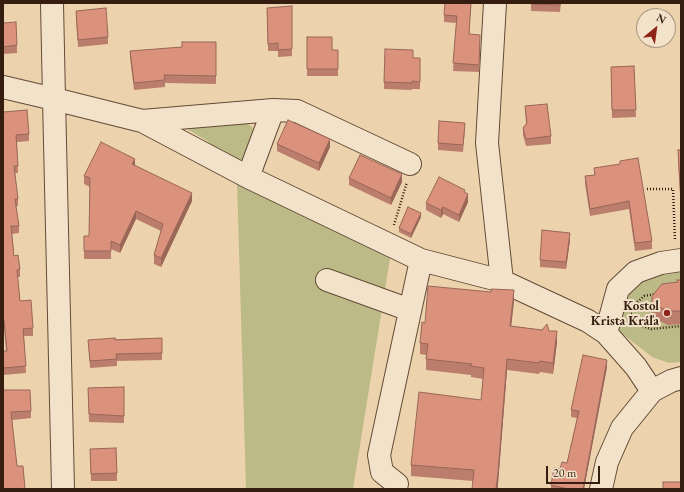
<!DOCTYPE html>
<meta charset="utf-8">
<style>
body{margin:0}
#map{position:relative;width:684px;height:492px;overflow:hidden;background:#edd3ad;font-family:"EB Garamond",serif}
canvas{display:block}
.frame{position:absolute;inset:0;border:4px solid #351e0f;pointer-events:none}
.north{position:absolute;left:636px;top:8px;width:40px;height:40px;box-sizing:border-box;background:#f3e2ca;border:1px solid #a7947f;border-radius:50%;rotate:29deg;font-size:11px;font-weight:700;line-height:16px;text-align:center;color:#351e0f}
.north::after{content:'';display:block;margin:auto;width:14px;height:18px;background:#8f2418;clip-path:polygon(50% 0,100% 100%,50% 72%,0 100%)}
.scale{position:absolute;left:546px;top:466px;width:54px;height:18px;box-sizing:border-box;border:2px solid #351e0f;border-top:0;padding-left:5px;font-size:12px;line-height:14px;white-space:nowrap;color:#351e0f;-webkit-text-stroke:3px #f3e2ca;paint-order:stroke}
</style>
<div id="map">
<canvas width="684" height="492"></canvas>
<div class="frame"></div>
<div class="north">N</div>
<div class="scale">20 m</div>
</div>
<script>
const ctx = document.querySelector('canvas').getContext('2d');
ctx.lineJoin = 'round';
function fillPath(path, color) { ctx.fillStyle = color; ctx.fill(path, 'evenodd'); }
const shape = rows => new Path2D(rows.map(r => 'M' + r).join(''));
function stroke(path, color, width, dash) { ctx.strokeStyle = color; ctx.lineWidth = width; ctx.lineCap = dash ? 'butt' : 'round'; ctx.setLineDash(dash || []); ctx.stroke(path); }
function write(font, color, halo, rows, align = 'center') {
  ctx.font = font + ' "EB Garamond",serif'; ctx.lineWidth = 4; ctx.setLineDash([]); ctx.textBaseline = 'middle'; ctx.strokeStyle = halo; ctx.fillStyle = color; for (const [text, x, y, turn = 0] of rows) {
    ctx.save(); ctx.translate(x, y); ctx.rotate((+turn || 0) * Math.PI / 180); ctx.textAlign = isNaN(turn) ? turn : align; if (halo) ctx.strokeText(text, 0, 0); ctx.fillText(text, 0, 0); ctx.restore();
  }
}
fillPath(shape([
 [240,118,252,127,255,135,246,157,241,161,207,152,209,142,182,126],
 [237,181,392,246,353,489,246,489],
 [681,268,681,362,669,363,652,357,620,332,616,324,622,323,620,309,621,299,643,278]
]), '#bcbb88');
const minor = shape([
 [495,3,487,143,502,281],
 [3,87,54,99,52,3],
 [142,121,273,110,297,111,410,164],
 [248,177,273,110],
 [327,280,410,310],
 [606,333,618,289,636,272,661,263,681,260],
 [397,484,382,472,379,455,421,260],
 [63,489,54,99,142,121,248,177,421,260,502,281,588,321,606,333,636,367,652,391],
 [601,489,607,462,622,428,652,391,671,381,681,378]
]);
stroke(minor, '#634b36', 24);
stroke(shape([
 [647,189,673,189,675,241],
 [394,225,407,182],
 [635,304,644,296,655,294],
 [631,314,633,314,639,325,651,329,681,326]
]), '#351e0f', 2.5, [1, 2]);
stroke(minor, '#f3e2ca', 22);
fillPath(shape([
 [471,3,469,34,480,42,479,72,453,71,456,23,444,22,444,15],
 [531,3,561,3,560,12,531,11],
 [292,6,292,56,278,57,278,51,268,51,267,8],
 [76,11,108,37,108,44,78,47,76,18],
 [3,23,17,45,17,53,3,54],
 [307,37,332,50,338,50,338,76,307,76],
 [216,42,216,84,165,83,165,87,134,90,130,58,130,51,182,47],
 [413,58,420,58,420,89,412,89,412,90,384,89,384,82],
 [634,66,636,117,612,118,611,67],
 [525,106,551,136,551,144,526,146,523,135,523,128,526,124],
 [3,112,29,134,29,141,17,142,18,173,15,173,18,199,18,206,16,206,19,226,19,233,12,234,14,256,20,269,20,277,17,277,20,301,33,328,33,336,24,336,26,373,3,375,3,351,6,351,4,327,3,327],
 [465,130,463,152,438,150,438,143],
 [277,144,330,147,319,171,277,151],
 [678,150,681,150,681,211,678,160],
 [620,164,652,241,652,249,635,251,629,209,590,216,585,184,585,176,594,175,594,168],
 [135,165,192,201,161,267,154,264,154,255,161,231,136,219,120,253,111,249,111,259,84,259,84,236,89,236,90,187,84,184,84,176],
 [349,178,402,182,391,205,349,185],
 [465,193,468,202,459,222,443,214,441,218,426,210,426,203],
 [421,217,411,238,399,232,399,228],
 [570,240,566,269,540,267,540,260],
 [681,280,681,324,668,325,652,317,652,296],
 [514,301,511,326,549,331,557,342,553,374,540,372,539,374,507,370,498,484,473,481,411,476,411,465,481,400,483,379,471,377,471,375,426,370,426,355,420,354,420,343,425,323],
 [162,338,162,360,117,361,117,366,90,368,88,340],
 [607,367,584,489,551,489,551,485,560,469,567,463,577,418,571,417,571,410],
 [124,387,124,423,89,422,88,388],
 [3,390,31,411,31,418,12,420,17,466,3,489],
 [90,449,117,473,117,481,91,481]
]), '#bb7e6c');
fillPath(shape([
 [330,139,330,147,319,171,319,163],
 [135,159,135,167,132,164],
 [402,174,402,182,391,205,391,198],
 [192,193,192,201,161,267,161,258],
 [468,194,468,202,459,222,459,215],
 [443,207,443,214,441,218,441,210],
 [136,211,136,219,120,253,120,245],
 [421,213,421,217,411,238,411,234],
 [570,233,570,240,566,269,566,262],
 [514,290,514,301,510,337,510,326],
 [557,331,557,342,553,374,553,363],
 [507,359,507,370,498,484,498,489,496,489],
 [607,360,607,367,584,489,583,489]
]), '#996658');
const building = shape([
 [445,3,471,3,469,34,480,35,479,65,453,63,457,16,444,15,445,3],
 [531,3,561,3,560,5,531,4,531,3],
 [292,6,292,49,278,50,278,43,268,44,267,8,292,6],
 [106,8,108,37,78,40,76,11,106,8],
 [16,22,17,45,3,47,3,23,16,22],
 [307,37,332,37,332,50,338,50,338,69,307,69,307,37],
 [182,42,216,42,216,76,164,75,165,80,134,83,130,51,182,47,182,42],
 [385,49,413,50,413,58,420,58,420,82,412,81,412,83,384,82,385,49],
 [634,66,636,110,612,110,611,67,634,66],
 [547,104,551,136,526,139,523,128,527,123,525,106,547,104],
 [27,110,29,134,16,135,18,166,14,166,18,199,15,199,19,226,11,226,14,256,18,255,20,269,17,270,20,301,31,300,33,328,23,329,26,366,3,368,3,351,7,351,4,320,3,320,3,112,27,110],
 [288,120,330,139,319,163,277,144,288,120],
 [439,121,465,123,463,145,438,143,439,121],
 [101,142,135,159,132,164,192,193,161,258,154,255,163,224,136,211,120,245,111,241,111,251,84,251,84,236,89,236,90,178,84,176,101,142],
 [678,150,681,150,681,202,678,150],
 [360,155,402,174,391,198,349,178,360,155],
 [638,158,652,241,635,243,629,201,590,209,585,176,595,175,594,168,620,164,620,161,638,158],
 [439,177,465,190,464,192,468,194,459,215,443,207,441,210,426,203,439,177],
 [408,207,421,213,411,234,399,228,408,207],
 [542,230,570,233,566,262,540,260,542,230],
 [677,280,681,280,681,311,668,311,652,304,652,296,662,284,678,282,677,280],
 [428,286,491,292,491,289,514,290,510,326,542,330,547,324,549,331,557,331,553,363,540,361,539,363,507,359,498,473,496,489,472,489,474,470,411,465,419,392,481,400,484,368,471,366,472,364,426,359,428,344,420,343,422,322,425,323,428,286],
 [115,338,115,340,162,338,162,353,116,354,117,359,90,361,88,340,115,338],
 [583,355,607,360,583,489,568,489,551,485,554,468,560,469,562,462,567,463,579,411,571,410,583,355],
 [124,387,124,416,89,414,88,388,124,387],
 [3,390,30,390,31,411,11,412,17,466,23,466,25,489,3,489,3,390],
 [116,448,117,473,91,474,90,449,116,448],
 [663,482,681,482,681,489,663,489,663,482]
]);
fillPath(building, '#da927d');
stroke(building, '#996658', 1);
for (const [x, y, r, color] of [
 [667,313,4,"#8f2418"]
]) { const dot = new Path2D(); dot.arc(x, y, r, 0, 2 * Math.PI); ctx.fillStyle = color; ctx.fill(dot); stroke(dot, '#f3e2ca', 1.5); }
write('bold 13px', '#351e0f', '#f3e2ca', [
 ["Kostol",659,306],
 ["Krista Kráľa",659,321]
], 'right');
</script>
